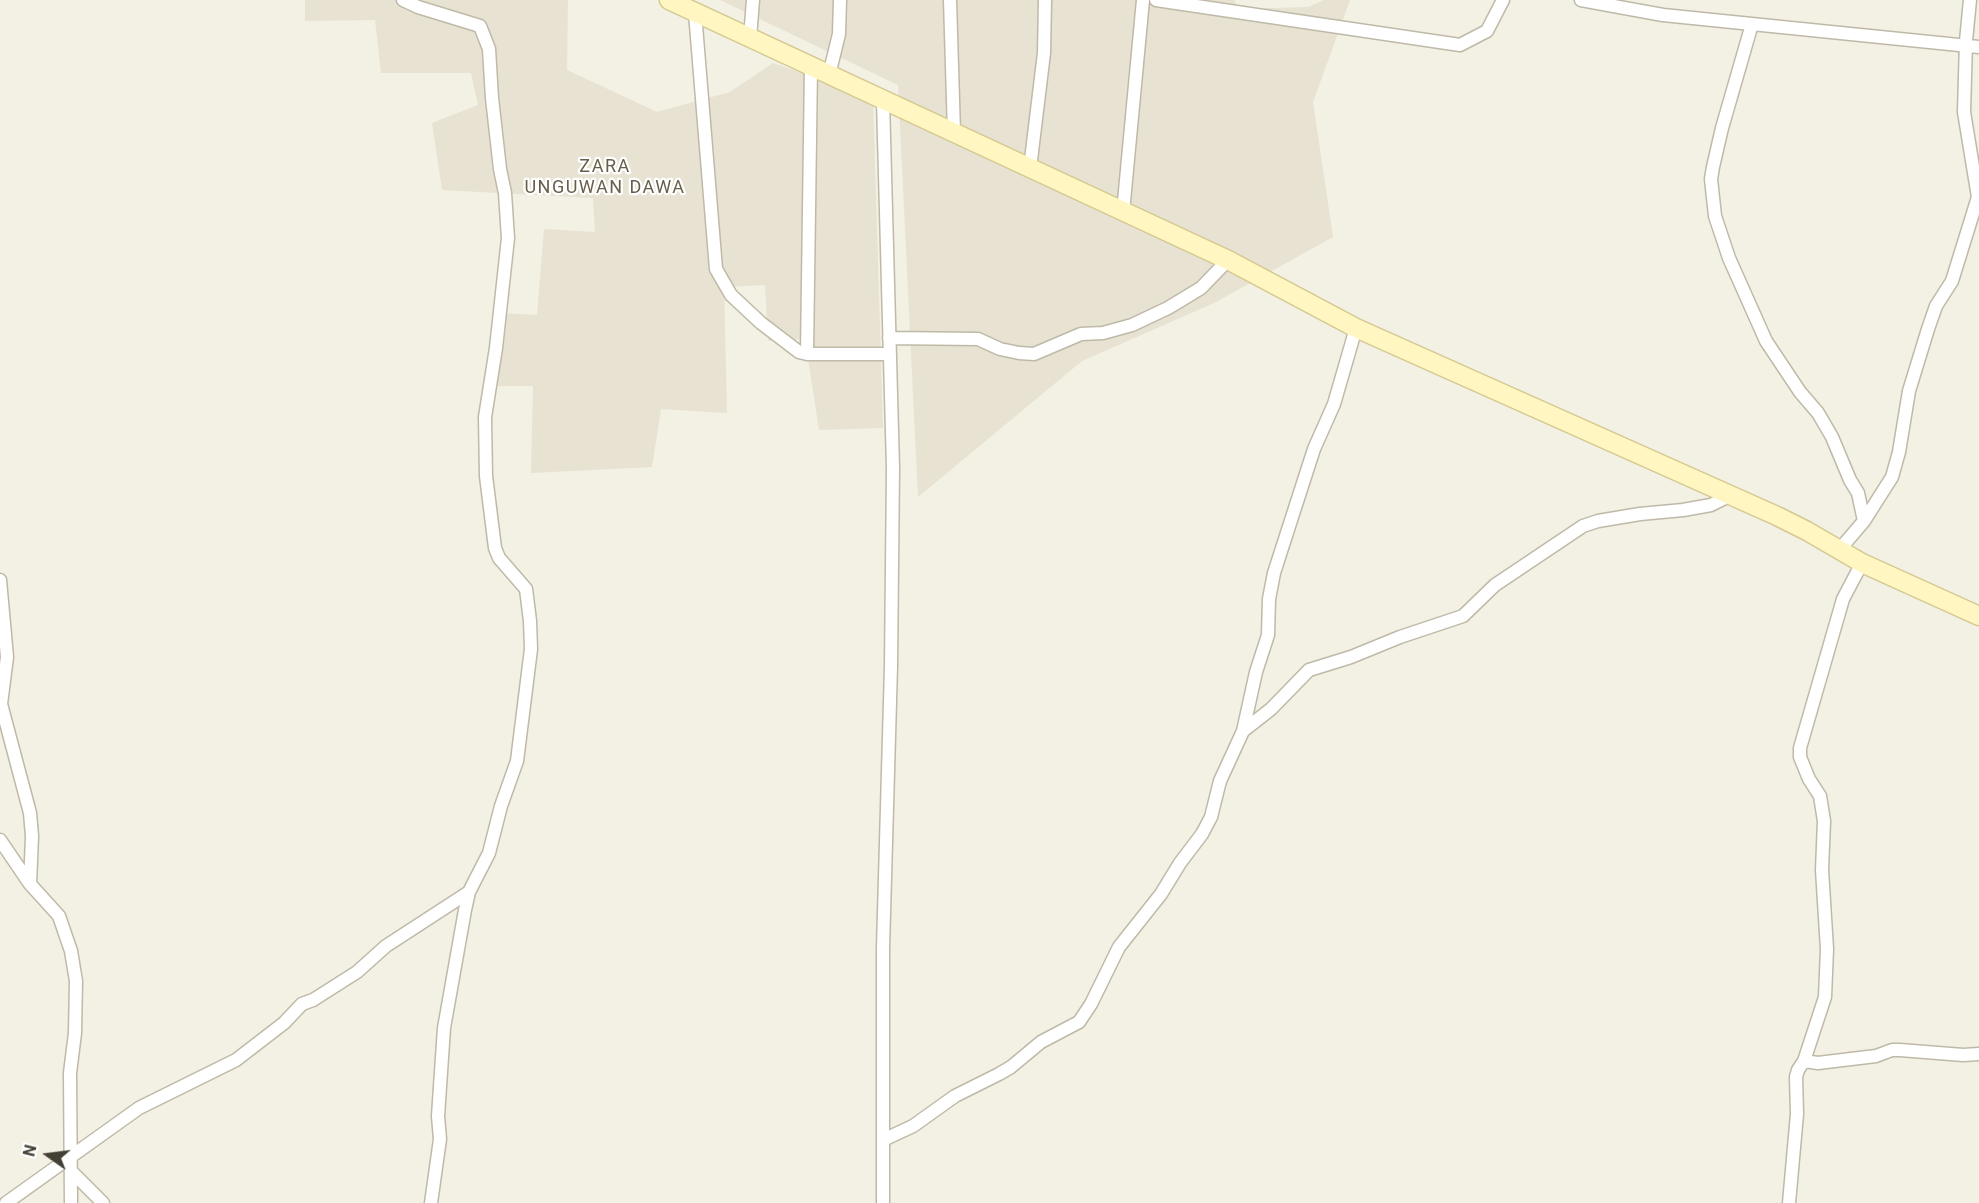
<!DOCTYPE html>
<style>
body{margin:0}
#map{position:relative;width:1979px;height:1203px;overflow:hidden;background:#f3f0e4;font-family:Roboto,sans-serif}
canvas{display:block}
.north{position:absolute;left:18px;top:1125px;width:60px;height:60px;-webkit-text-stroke:4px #fff;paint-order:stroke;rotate:284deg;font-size:16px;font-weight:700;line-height:24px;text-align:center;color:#454034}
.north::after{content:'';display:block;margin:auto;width:21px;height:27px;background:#454034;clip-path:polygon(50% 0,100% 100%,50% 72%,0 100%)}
</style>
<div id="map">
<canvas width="1979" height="1203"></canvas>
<div class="north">N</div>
</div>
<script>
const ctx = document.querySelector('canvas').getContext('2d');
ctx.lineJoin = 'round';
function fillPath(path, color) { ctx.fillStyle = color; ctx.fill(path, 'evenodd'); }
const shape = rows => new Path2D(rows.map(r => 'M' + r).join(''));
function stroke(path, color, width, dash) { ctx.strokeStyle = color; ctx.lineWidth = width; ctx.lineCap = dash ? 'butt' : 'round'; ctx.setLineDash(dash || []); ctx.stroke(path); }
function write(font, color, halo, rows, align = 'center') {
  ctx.font = font + ' Roboto,sans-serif'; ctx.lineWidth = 4.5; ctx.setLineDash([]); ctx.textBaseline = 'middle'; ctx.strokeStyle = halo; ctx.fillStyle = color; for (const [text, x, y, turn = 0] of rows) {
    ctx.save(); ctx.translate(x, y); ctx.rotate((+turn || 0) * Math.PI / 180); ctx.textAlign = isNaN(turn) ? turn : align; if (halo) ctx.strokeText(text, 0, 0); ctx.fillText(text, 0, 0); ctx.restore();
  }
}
fillPath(shape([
 [305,0,568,0,567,70,657,112,730,92,773,63,873,98,883,428,819,430,805,339,768,341,765,285,724,287,727,413,661,409,652,467,531,473,533,386,498,386,500,313,537,315,544,229,595,232,593,198,442,190,432,123,478,105,471,73,381,73,375,20,305,21],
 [720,0,1234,0,1240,9,1308,7,1324,0,1350,0,1313,102,1333,237,1214,303,1082,361,918,497,898,85]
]), '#e7e2d2');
const street = shape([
 [403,0,418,7,480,26,489,49,492,98,500,169,505,193,508,238,496,348,485,417,486,476,495,548,499,558,526,589,530,621,531,649,517,761,501,806,489,853,469,892,465,910,444,1028,438,1116,440,1139,431,1203],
 [950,0,954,133],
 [1156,0,1460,45,1487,31,1503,0],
 [1581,0,1663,15,1979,47],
 [695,13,716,269,731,295,761,323,799,352,807,354,890,354],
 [1752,24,1722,128,1713,167,1711,179,1715,216,1729,258,1766,341,1800,392,1818,413,1832,437,1850,480,1858,493,1864,521],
 [750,38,753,0],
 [829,75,839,34,840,0],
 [1030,168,1044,53,1045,0],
 [1123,212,1143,0],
 [889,338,978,339,1000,349,1019,353,1034,354,1081,334,1103,333,1132,325,1168,308,1201,288,1228,260],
 [807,354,811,66],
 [1840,549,1864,521,1892,477,1899,452,1909,391,1928,329,1936,306,1952,281,1978,197,1964,112,1966,41,1970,0],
 [0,580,7,657,1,704,30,813,32,836,30,884],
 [1243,731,1271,709,1309,670,1351,657,1400,637,1463,616,1495,585,1583,526,1598,521,1640,514,1683,510,1711,505,1729,496],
 [0,840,30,884,59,916,71,951,76,981,75,1033,70,1073,71,1203],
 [1804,1061,1818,1063,1876,1056,1892,1050,1900,1050,1963,1055,1979,1054],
 [883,1140,913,1126,955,1096,999,1074,1011,1067,1041,1042,1079,1022,1091,1004,1119,947,1161,894,1180,863,1202,834,1211,817,1220,781,1243,731,1256,672,1268,635,1269,599,1274,573,1314,449,1334,404,1356,328],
 [71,1171,103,1203],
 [6,1203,139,1108,236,1060,284,1023,302,1004,313,1000,357,972,386,946,469,892],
 [883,1203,883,948,891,666,893,468,883,101],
 [1789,1203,1797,1114,1796,1077,1798,1070,1804,1061,1825,997,1827,949,1822,870,1824,821,1820,796,1809,779,1800,757,1800,748,1843,599,1862,563]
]);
const secondary = shape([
 [669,0,1228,260,1356,328,1777,516,1807,531,1862,563,1979,616]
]);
stroke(street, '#bfb9a7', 15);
stroke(secondary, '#d5c992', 21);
stroke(street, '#fff', 12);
stroke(secondary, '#fff6c2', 18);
ctx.letterSpacing = '1.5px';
write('18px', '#685f4b', '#fff', [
 ["ZARA",605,167],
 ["UNGUWAN DAWA",605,188]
]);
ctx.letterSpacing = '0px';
</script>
